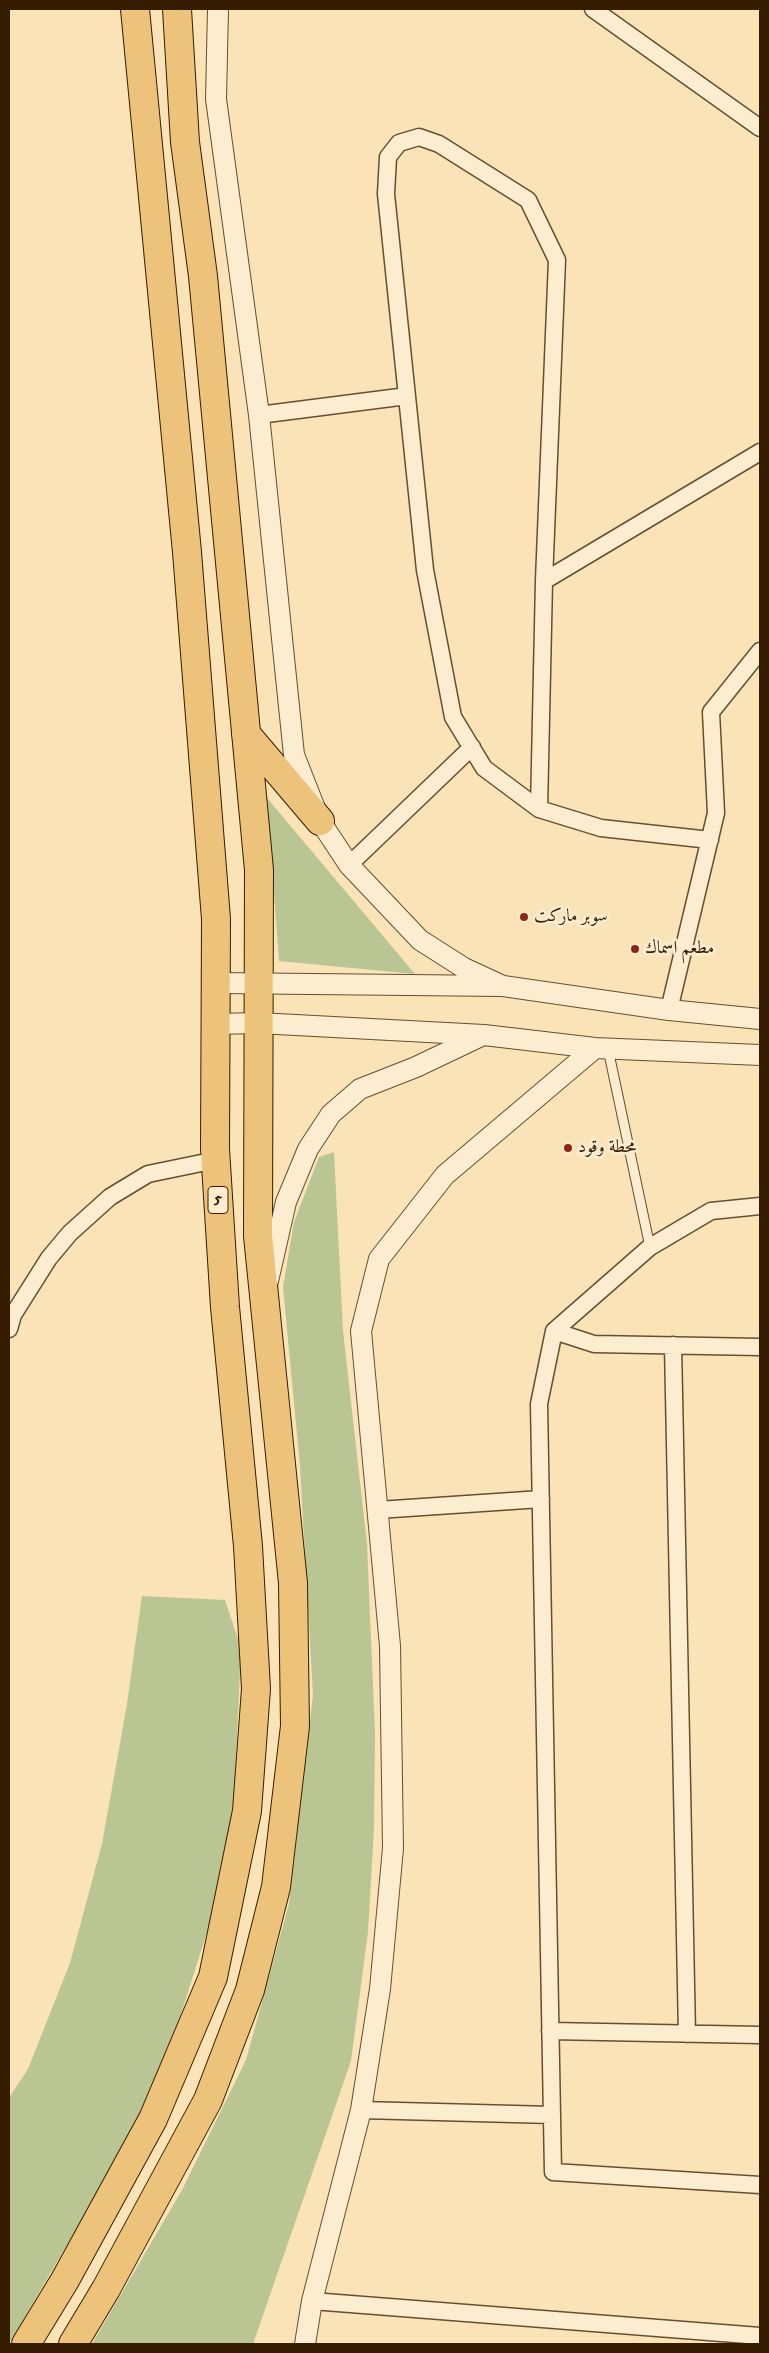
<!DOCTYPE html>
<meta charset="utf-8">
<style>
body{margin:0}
#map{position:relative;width:769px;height:2353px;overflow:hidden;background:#fae3b6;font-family:"IM FELL DW Pica",serif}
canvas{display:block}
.frame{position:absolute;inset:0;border:10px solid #361d01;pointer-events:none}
</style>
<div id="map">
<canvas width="769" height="2353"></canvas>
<div class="frame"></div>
</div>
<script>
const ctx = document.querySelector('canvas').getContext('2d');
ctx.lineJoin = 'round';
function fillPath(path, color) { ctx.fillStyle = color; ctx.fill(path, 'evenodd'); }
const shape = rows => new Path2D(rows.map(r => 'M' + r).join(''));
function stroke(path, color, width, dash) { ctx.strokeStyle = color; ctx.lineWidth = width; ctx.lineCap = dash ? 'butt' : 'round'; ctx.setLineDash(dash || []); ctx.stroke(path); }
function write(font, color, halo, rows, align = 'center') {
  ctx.font = font + ' "IM FELL DW Pica",Amiri,serif'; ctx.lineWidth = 5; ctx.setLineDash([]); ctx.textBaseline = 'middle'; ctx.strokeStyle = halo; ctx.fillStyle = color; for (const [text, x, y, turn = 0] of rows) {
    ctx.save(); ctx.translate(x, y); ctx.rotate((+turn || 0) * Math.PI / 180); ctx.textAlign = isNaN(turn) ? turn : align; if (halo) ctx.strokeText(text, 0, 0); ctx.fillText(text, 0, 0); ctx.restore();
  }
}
fillPath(shape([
 [267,798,415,974,279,961],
 [334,1152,343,1331,367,1544,375,1734,374,1828,368,1932,351,2061,253,2344,92,2344,182,2190,246,2060,289,1904,313,1695,300,1466,283,1287,294,1222,319,1157],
 [142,1596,225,1600,241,1648,234,1802,208,1929,174,2036,131,2135,9,2344,9,2098,28,2069,70,1963,102,1844,127,1704]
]), '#b9c592');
const service = shape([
 [608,1049,650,1247]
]);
const minor = shape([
 [593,9,760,128],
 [259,415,407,396],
 [544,581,760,452],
 [539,809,544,581,557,260,528,200,439,144,419,137,399,143,388,157,386,194,425,570,453,717,484,768,539,809,601,828,710,840],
 [349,865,472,747],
 [669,1010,716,813,711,712,760,651],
 [760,1206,711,1211,650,1247,554,1331,539,1404,553,2172,760,2185],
 [9,1329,13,1315,49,1258,70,1233,110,1197,148,1174,216,1160],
 [554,1331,594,1344,760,1347],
 [673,1345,687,2034],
 [378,1510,541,1499],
 [550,2031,760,2035],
 [361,2110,552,2115],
 [312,2301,760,2336]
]);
const tertiary = shape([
 [218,9,216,99,259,415,294,755,320,821,349,865,420,940,464,968,503,986],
 [216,983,503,986,669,1010,760,1019],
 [216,1024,258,1023,484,1035,595,1048,760,1055],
 [268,1281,286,1202,308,1149,331,1114,360,1089,416,1067,481,1036],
 [305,2344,312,2301,361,2110,380,1989,393,1848,390,1646,361,1331,379,1259,445,1175,595,1048]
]);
const trunk = shape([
 [246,734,320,821],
 [26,2344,65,2280,153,2119,213,1977,247,1811,256,1689,248,1546,225,1307,215,1149,216,919,187,552,135,9],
 [73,2344,106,2289,208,2100,250,1990,276,1887,295,1726,293,1583,258,1236,259,870,203,276,185,142,177,9]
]);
stroke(service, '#674e2e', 11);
stroke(minor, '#674e2e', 19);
stroke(tertiary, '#674e2e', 22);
stroke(trunk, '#361d01', 30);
stroke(service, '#fcedd0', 9);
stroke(minor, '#fcedd0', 16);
stroke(tertiary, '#fcedd0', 20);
stroke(trunk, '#edc27b', 28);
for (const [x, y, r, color] of [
 [524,917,5,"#8f2418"],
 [635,949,5,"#8f2418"],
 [568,1148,5,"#8f2418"]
]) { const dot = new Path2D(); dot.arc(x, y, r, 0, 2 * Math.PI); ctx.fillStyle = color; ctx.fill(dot); stroke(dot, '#fcedd0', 2); }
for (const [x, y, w] of [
 [218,1200,20]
]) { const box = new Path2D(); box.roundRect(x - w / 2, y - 13.5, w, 27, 4); ctx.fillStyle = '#fcedd0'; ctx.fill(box); stroke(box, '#361d01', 1); }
write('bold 16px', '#361d01', null, [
 ["5",218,1200]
]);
write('18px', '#361d01', '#fcedd0', [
 ["سوبر ماركت",534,917],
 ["مطعم اسماك",645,949],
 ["محطة وقود",578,1148]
], 'left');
</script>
